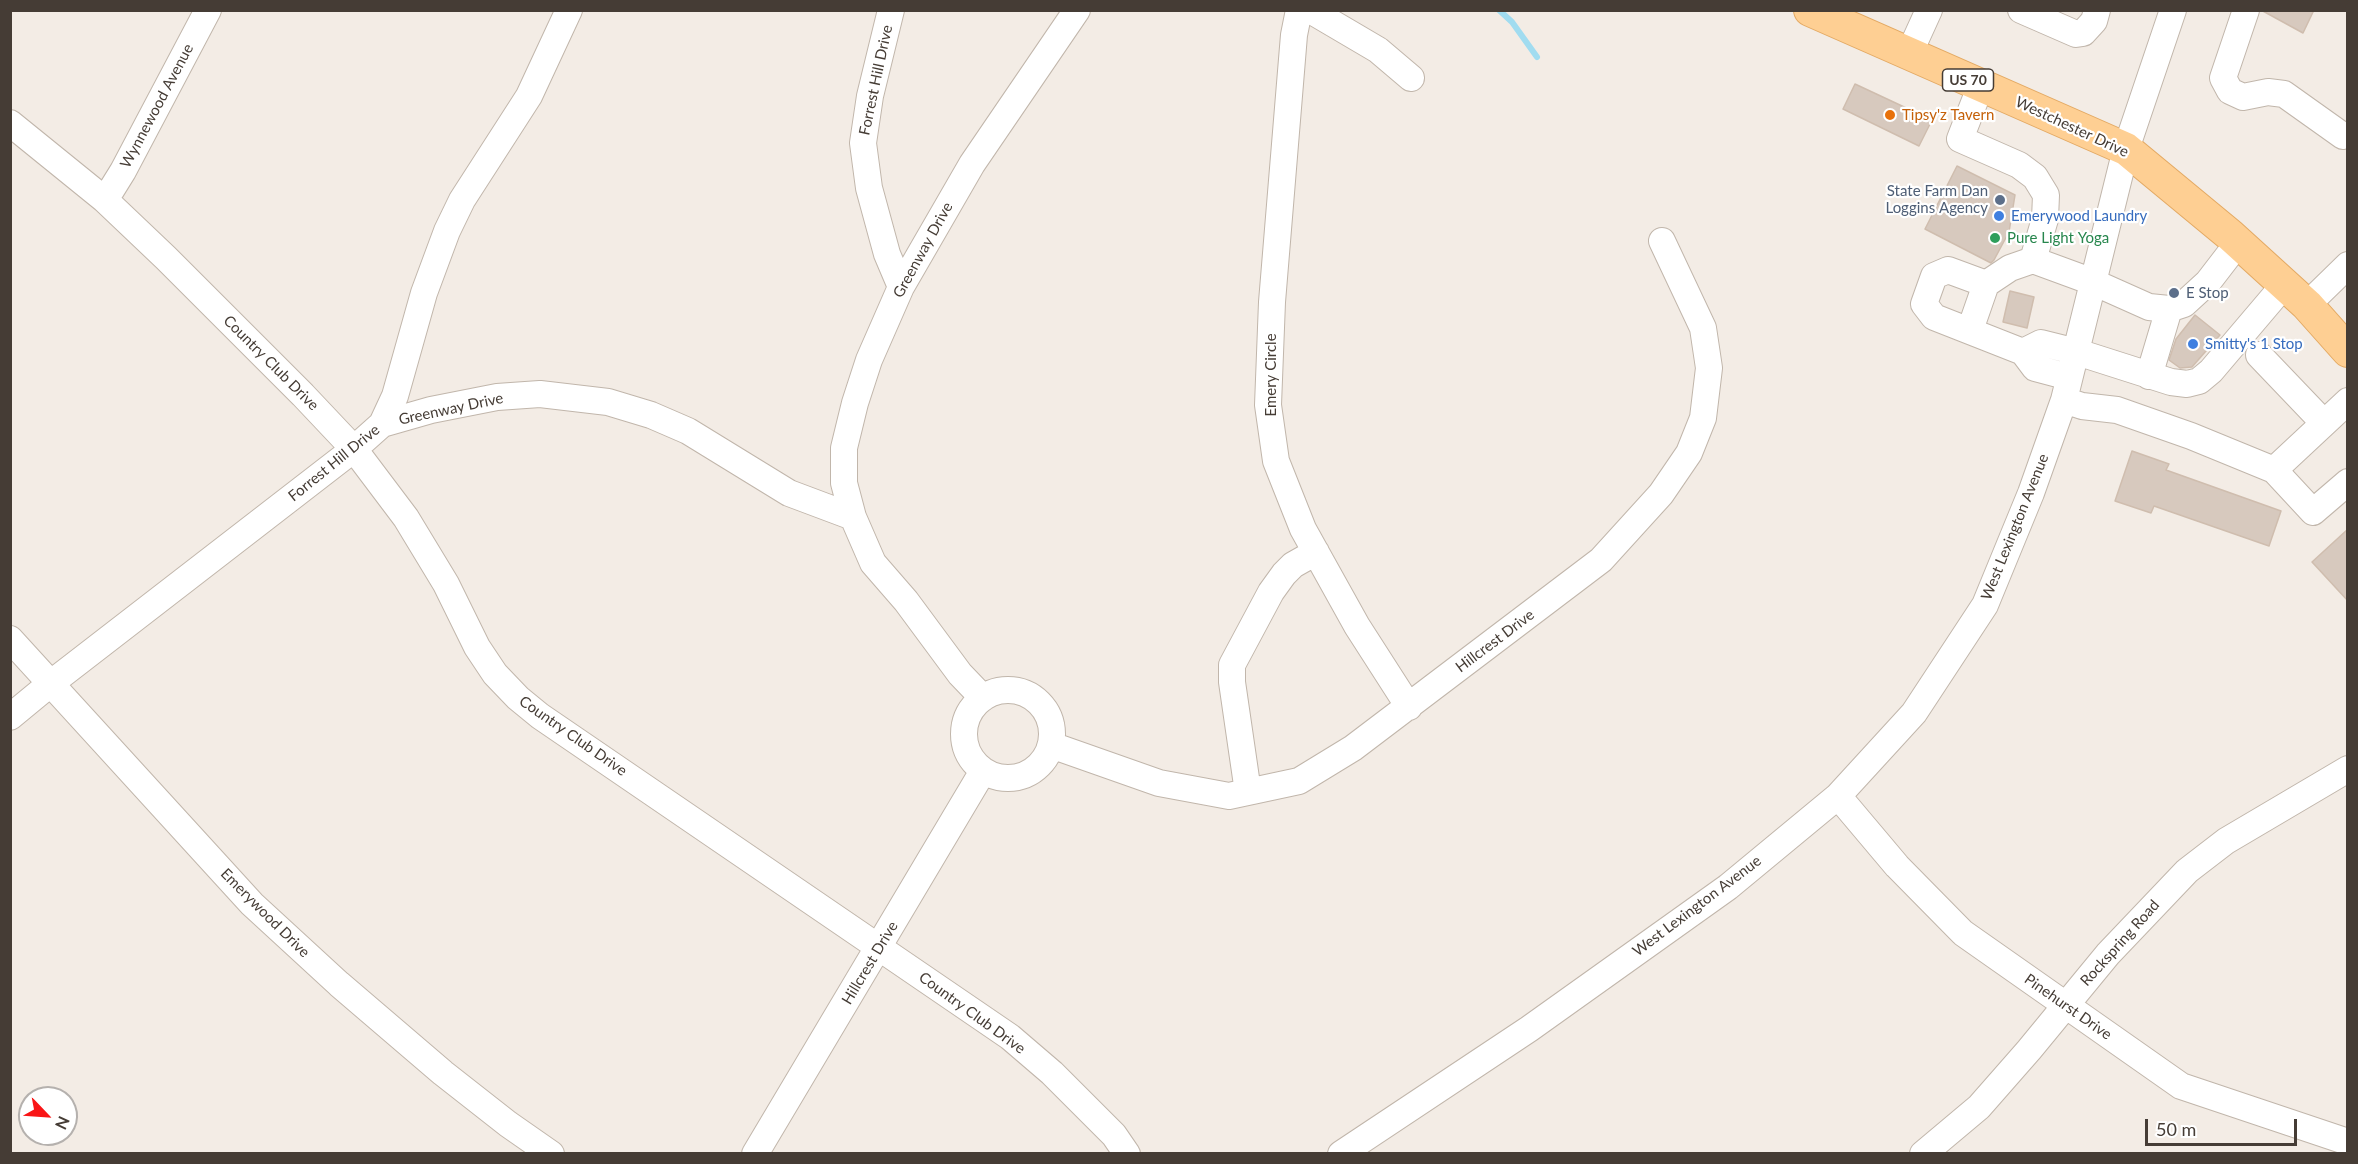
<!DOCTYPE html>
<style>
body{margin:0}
#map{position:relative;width:2358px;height:1164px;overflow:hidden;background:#f3ece5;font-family:Lato,sans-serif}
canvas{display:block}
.frame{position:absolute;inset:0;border:12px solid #453c35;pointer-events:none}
.north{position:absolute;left:18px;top:1086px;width:60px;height:60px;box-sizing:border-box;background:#fff;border:2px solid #b5b1ae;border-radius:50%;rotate:115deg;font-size:16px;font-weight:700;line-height:24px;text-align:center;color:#453c35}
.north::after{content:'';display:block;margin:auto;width:21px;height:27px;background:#f91516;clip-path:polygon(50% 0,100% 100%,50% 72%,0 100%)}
.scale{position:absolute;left:2145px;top:1119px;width:152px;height:27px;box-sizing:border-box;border:3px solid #453c35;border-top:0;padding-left:8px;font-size:18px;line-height:21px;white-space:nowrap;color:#453c35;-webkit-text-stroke:4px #fff;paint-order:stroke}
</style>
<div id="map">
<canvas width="2358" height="1164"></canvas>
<div class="frame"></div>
<div class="north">N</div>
<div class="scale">50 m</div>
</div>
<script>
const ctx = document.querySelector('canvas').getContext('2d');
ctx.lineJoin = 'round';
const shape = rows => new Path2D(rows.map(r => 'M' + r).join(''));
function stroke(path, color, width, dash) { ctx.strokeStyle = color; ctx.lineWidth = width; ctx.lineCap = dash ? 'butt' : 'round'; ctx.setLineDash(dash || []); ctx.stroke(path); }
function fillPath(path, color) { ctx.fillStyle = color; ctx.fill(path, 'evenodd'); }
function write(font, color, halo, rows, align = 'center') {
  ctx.font = font + ' Lato,sans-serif'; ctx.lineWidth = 4.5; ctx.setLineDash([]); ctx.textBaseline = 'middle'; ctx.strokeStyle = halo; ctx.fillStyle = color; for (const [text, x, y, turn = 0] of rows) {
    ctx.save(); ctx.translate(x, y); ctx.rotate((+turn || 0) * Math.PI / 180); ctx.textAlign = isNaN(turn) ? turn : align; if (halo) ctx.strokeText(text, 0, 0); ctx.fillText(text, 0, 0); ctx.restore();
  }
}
stroke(shape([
 [1499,10,1512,22,1537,57]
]), '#a1dcf0', 6);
const building = shape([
 [2261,10,2314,10,2303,33,2261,10],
 [1855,84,1932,120,1919,146,1843,109,1855,84],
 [1957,166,2015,195,2009,232,1994,260,1991,263,1925,229,1957,166],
 [2010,291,2034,297,2027,328,2003,322,2010,291],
 [2195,315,2220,335,2192,367,2180,368,2169,360,2176,339,2195,315],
 [2132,451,2169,464,2166,470,2281,511,2269,546,2154,506,2151,513,2115,501,2132,451],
 [2348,529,2348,601,2312,562,2348,529]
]);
fillPath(building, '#d7c9be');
stroke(building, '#cfbdae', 1.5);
const minor = shape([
 [891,10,870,96,863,143,869,188,887,254,901,287],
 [1299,10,1294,35,1272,302,1268,405,1276,461,1303,529,1357,626,1409,707],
 [1310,10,1378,50,1411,78],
 [2021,10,2076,34,2083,33,2094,21,2097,10],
 [2246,10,2223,78,2230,91,2243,97,2268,92,2284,94,2343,136],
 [1909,54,1929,10],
 [1981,85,1960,139,2019,165,2035,177,2046,195,2045,219,2033,260,2093,282,2149,307,2169,309,2184,304,2208,282,2238,243],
 [10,123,105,200,166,258,303,395,354,449,406,518,446,584,477,647,495,674,518,698,540,716,1010,1037,1052,1073,1114,1135,1127,1154],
 [105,200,123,171,208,10],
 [2307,305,2348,265],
 [1970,330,1986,284],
 [2023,352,1934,317,1924,304,1934,276,1948,270,1986,284,2010,268,2033,260],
 [2259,355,2324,423],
 [2149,376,2169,309],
 [2069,377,2035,368,2023,352,2041,343,2077,352,2171,382,2187,384,2199,381,2211,371,2284,285],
 [2064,400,2082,406,2117,410,2191,436,2274,470,2348,401],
 [382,424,431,410,497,397,540,394,608,402,651,415,688,431,789,493,853,517],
 [2274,470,2313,512,2348,482],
 [10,639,252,904,339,984,443,1073,508,1124,551,1154],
 '964 734a44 44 0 1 1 88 0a44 44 0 1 1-88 0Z',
 [983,698,960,674,906,601,873,563,853,517,844,483,844,448,855,403,869,360,901,287,972,164,1077,10],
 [10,717,50,684,354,449,382,424,395,396,424,293,447,231,462,200,529,96,569,10],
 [1051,745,1159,783,1229,796,1299,781,1353,748,1601,560,1661,494,1689,453,1703,418,1709,368,1703,328,1662,241],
 [1248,792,1232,682,1232,665,1271,592,1284,574,1293,565,1316,552],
 [1838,796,1897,866,1963,933,2181,1086,2348,1142],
 [755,1154,983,771],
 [1341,1154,1529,1029,1728,887,1838,796,1914,713,1985,605,2031,493,2064,400,2126,149,2173,10],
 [1923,1154,1979,1107,2029,1050,2108,954,2187,871,2226,841,2348,769]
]);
const major = shape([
 [1810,10,2126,149,2230,235,2307,305,2348,351]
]);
stroke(minor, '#c1b6ab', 28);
stroke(major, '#e3a963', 34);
stroke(minor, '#fff', 26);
stroke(major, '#fecf93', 32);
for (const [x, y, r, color] of [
 [1890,115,6,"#e8710a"],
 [2000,200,6,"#5c6f8a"],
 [1999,216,6,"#3f7fe0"],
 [1995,238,6,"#2e9e5b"],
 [2174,293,6,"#5c6f8a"],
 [2193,344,6,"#3f7fe0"]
]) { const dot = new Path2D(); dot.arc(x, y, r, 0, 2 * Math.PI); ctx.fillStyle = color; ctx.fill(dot); stroke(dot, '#fff', 2); }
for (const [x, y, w] of [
 [1968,80,51]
]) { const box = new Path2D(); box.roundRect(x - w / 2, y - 11, w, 22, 4.5); ctx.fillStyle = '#fff'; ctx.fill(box); stroke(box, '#453c35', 1.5); }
write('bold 14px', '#453c35', null, [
 ["US 70",1968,80]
]);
write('15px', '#453c35', '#fff', [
 ["Forrest Hill Drive",876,80,-78],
 ["Wynnewood Avenue",157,106,-62],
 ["Westchester Drive",2072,127,25],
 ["Greenway Drive",923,250,-61],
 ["Country Club Drive",271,363,45],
 ["Emery Circle",1271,375,-90],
 ["Greenway Drive",451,409,-12],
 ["Forrest Hill Drive",334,463,-39],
 ["West Lexington Avenue",2015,527,-68],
 ["Hillcrest Drive",1495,641,-37],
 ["Country Club Drive",573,736,35],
 ["West Lexington Avenue",1697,906,-37],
 ["Emerywood Drive",265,913,45],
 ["Rockspring Road",2120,943,-48],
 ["Hillcrest Drive",870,963,-59],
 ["Pinehurst Drive",2068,1007,35],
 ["Country Club Drive",972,1013,36]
]);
write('15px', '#c56008', '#fff', [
 ["Tipsy'z Tavern",1902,115]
], 'left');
write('15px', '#4e5e75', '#fff', [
 ["State Farm Dan",1988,191],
 ["Loggins Agency",1988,208],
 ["E Stop",2186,293,"left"]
], 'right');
write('15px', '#366cbe', '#fff', [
 ["Emerywood Laundry",2011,216],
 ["Smitty's 1 Stop",2205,344]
], 'left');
write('15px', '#27864d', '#fff', [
 ["Pure Light Yoga",2007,238]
], 'left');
</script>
